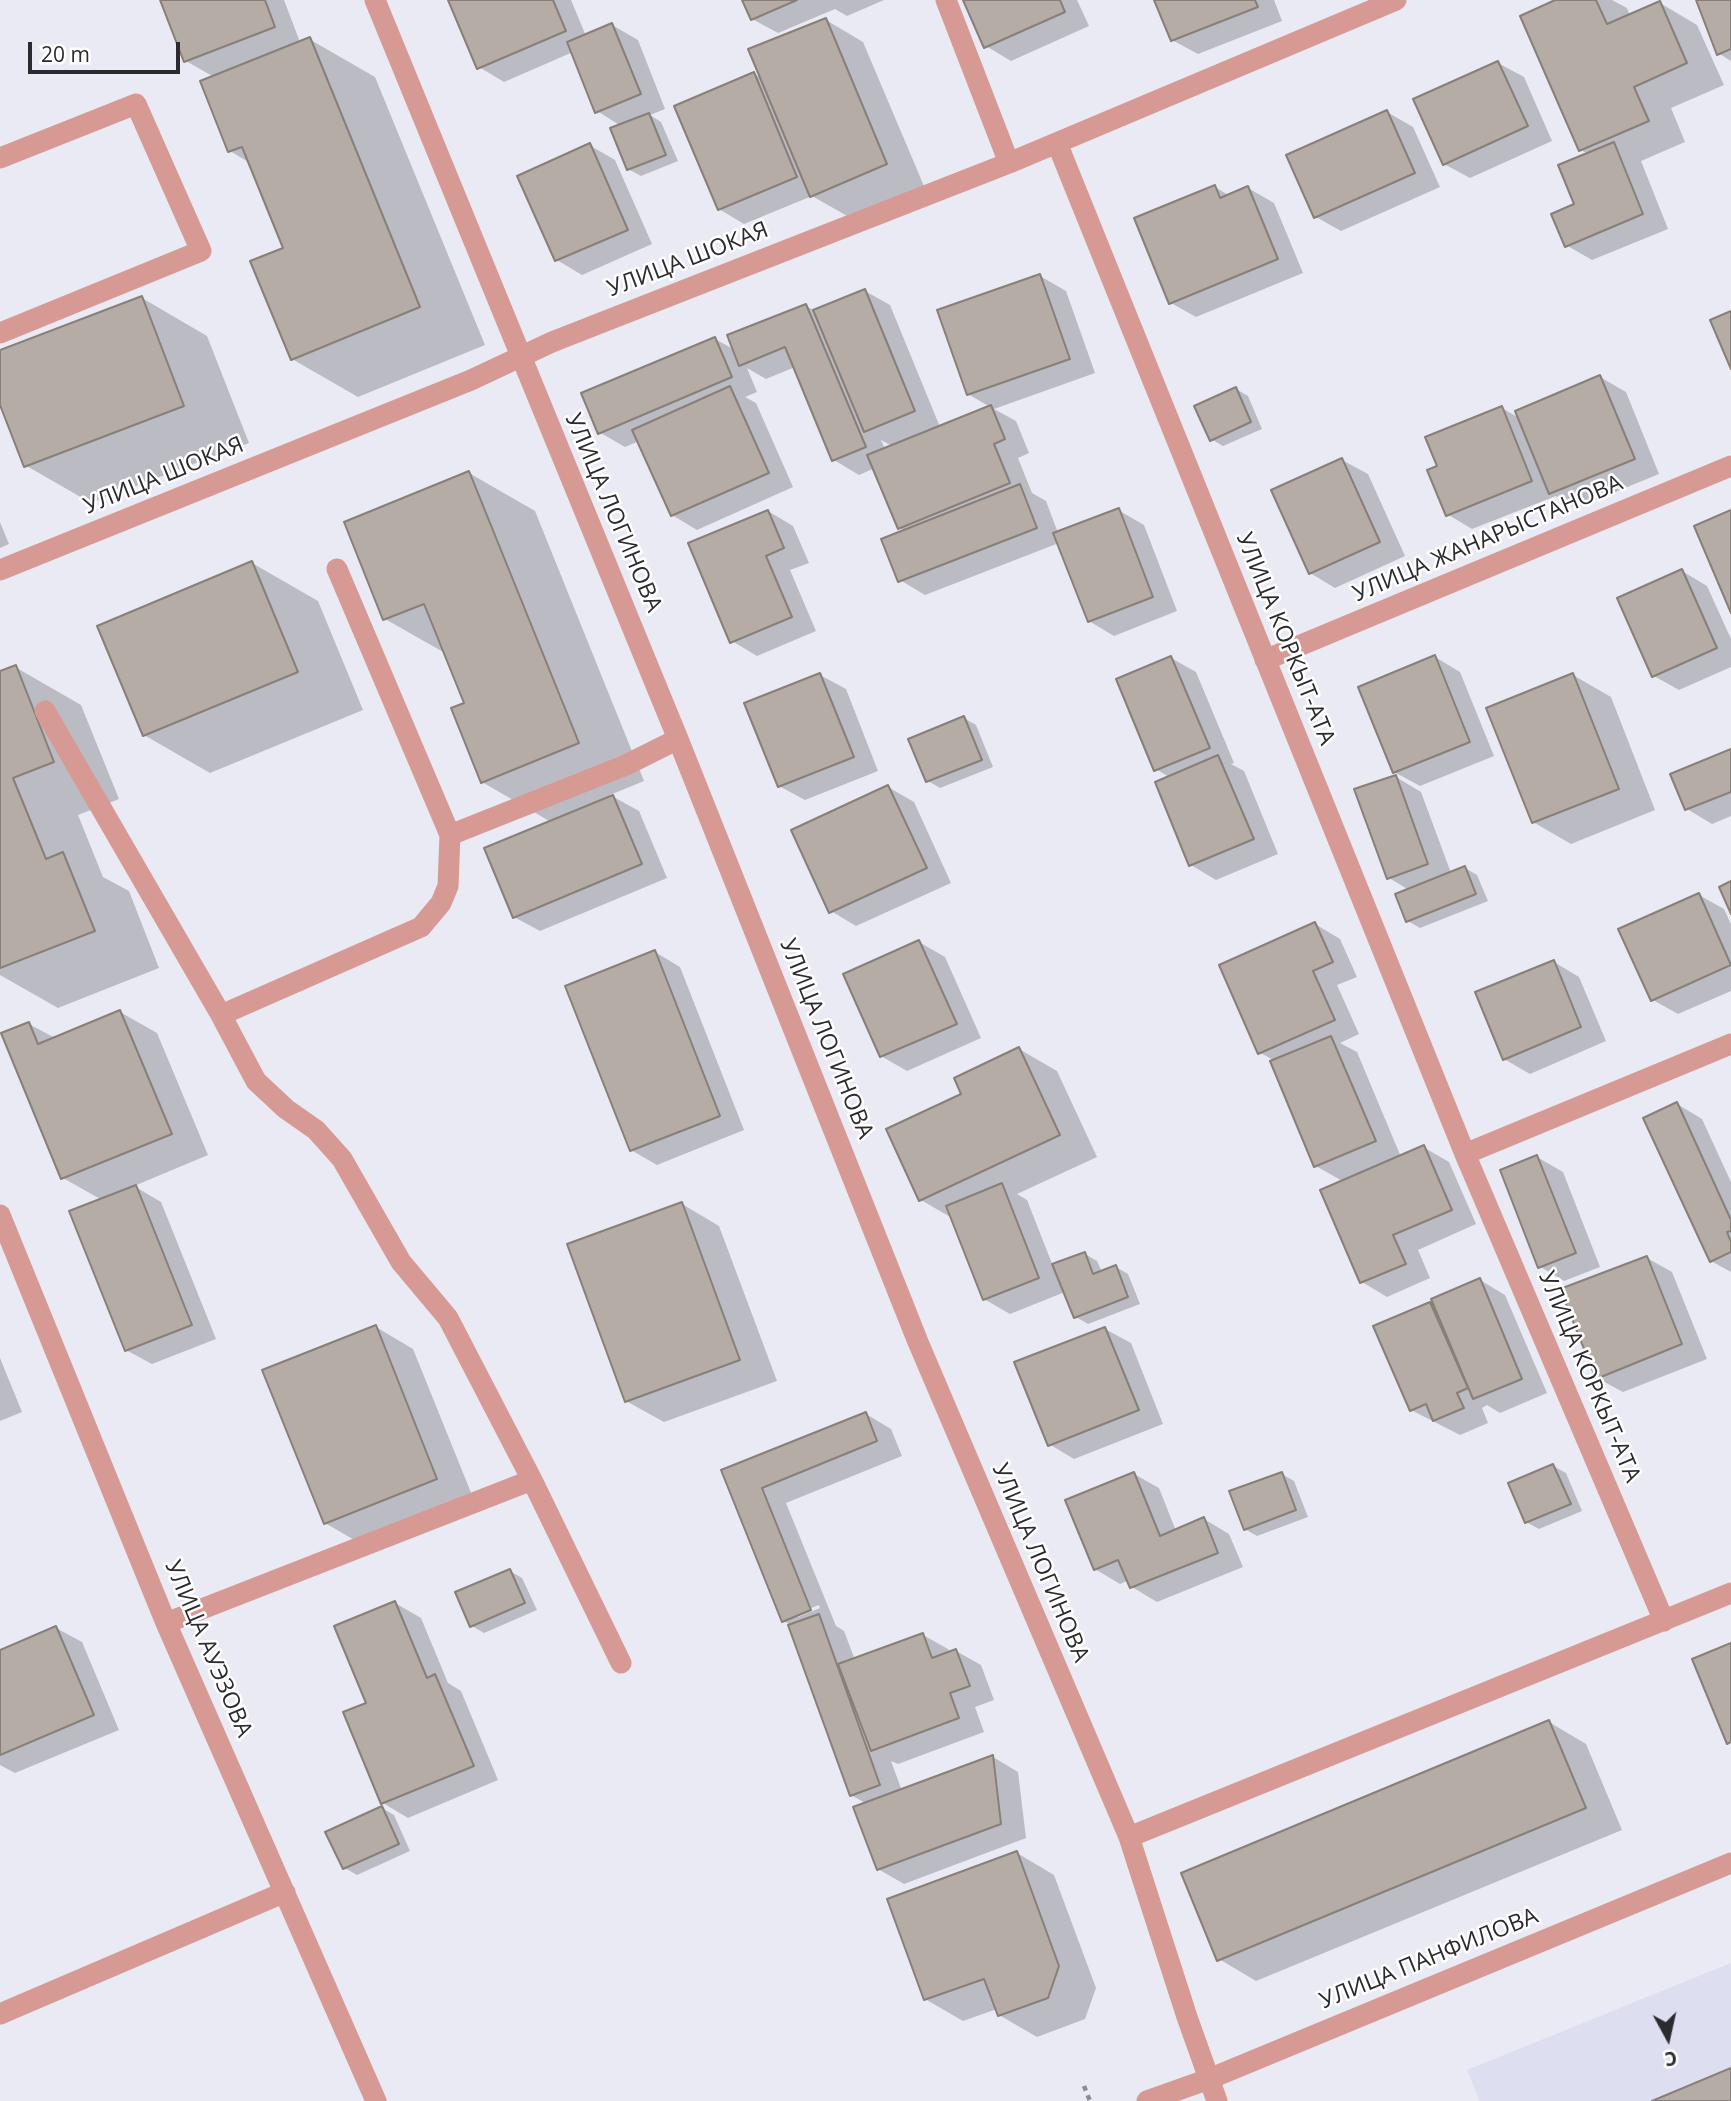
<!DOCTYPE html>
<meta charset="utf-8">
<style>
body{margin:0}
#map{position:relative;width:1731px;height:2101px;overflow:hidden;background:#e9eaf4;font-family:"Open Sans",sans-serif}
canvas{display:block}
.north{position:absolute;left:1633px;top:2003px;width:70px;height:70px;-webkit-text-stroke:5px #fff;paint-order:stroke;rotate:172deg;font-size:19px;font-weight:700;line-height:28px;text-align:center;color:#2b2b2f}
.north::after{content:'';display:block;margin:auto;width:24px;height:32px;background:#2b2b2f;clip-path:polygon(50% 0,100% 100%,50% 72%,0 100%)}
.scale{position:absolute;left:28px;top:42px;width:152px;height:32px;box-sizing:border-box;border:4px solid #2b2b2f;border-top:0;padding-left:9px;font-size:21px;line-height:24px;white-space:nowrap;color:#2b2b2f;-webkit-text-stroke:5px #fff;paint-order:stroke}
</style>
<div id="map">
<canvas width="1731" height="2101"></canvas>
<div class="north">С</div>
<div class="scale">20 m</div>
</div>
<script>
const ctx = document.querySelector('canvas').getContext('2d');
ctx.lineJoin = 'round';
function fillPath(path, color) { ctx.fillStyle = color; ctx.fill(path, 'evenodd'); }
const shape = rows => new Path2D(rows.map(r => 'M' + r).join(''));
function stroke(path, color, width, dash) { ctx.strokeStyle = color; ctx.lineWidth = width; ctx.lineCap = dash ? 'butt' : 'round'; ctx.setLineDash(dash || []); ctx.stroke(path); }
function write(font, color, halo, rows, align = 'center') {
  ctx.font = font + ' "Open Sans",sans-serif'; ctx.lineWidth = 5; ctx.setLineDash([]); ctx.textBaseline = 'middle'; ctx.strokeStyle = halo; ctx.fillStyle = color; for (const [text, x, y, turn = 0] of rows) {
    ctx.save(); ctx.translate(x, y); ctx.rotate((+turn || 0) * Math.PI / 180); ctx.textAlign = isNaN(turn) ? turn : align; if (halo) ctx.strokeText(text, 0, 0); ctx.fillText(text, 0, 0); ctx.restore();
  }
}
fillPath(shape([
 [1731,1963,1731,2101,1480,2101,1467,2070]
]), '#dddeef');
fillPath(shape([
 [162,0,284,0,300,42,309,39,375,77,485,345,358,397,292,359,285,249,250,163,230,151,214,77,186,61],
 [450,0,571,0,586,36,612,25,638,40,665,109,650,115,661,122,678,161,641,176,628,169,621,126,597,111,573,52,504,82,479,67],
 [744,0,884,0,847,16,835,9,778,33,752,19],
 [965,0,1077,0,1089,26,1011,61,986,46],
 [1156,0,1274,0,1282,21,1198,54,1172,40],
 [1560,0,1612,0,1627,8,1630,16,1660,3,1697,25,1724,85,1671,108,1685,142,1641,161,1668,229,1592,260,1566,245,1588,154,1581,150],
 [1698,0,1731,0,1731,61,1718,53],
 [826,20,863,42,924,186,849,217,812,196,744,224,719,209,754,74,763,79],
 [1498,63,1524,77,1552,141,1470,178,1444,164],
 [1387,112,1413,127,1440,187,1341,231,1316,217],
 [589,145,615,160,652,244,582,275,557,260],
 [1215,187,1230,196,1248,188,1274,203,1303,273,1196,317,1171,303],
 [1040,276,1066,291,1095,373,994,409,1016,421,1029,453,1018,458,1032,493,1046,501,1058,533,1118,510,1144,525,1177,611,1114,636,1089,621,1059,543,925,595,900,580,905,531,899,528,875,468,859,475,834,460,795,367,766,379,747,368,757,392,745,397,756,403,793,487,697,530,672,515,639,441,625,447,599,432,715,339,735,350,806,306,815,311,865,291,890,305,940,427,990,407,968,394],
 [881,440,892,446,885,449],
 [142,298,207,336,249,443,91,503,25,465,0,400,0,351],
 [1600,377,1626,392,1659,474,1576,508,1556,496,1472,529,1447,514,1439,467,1502,408,1519,418],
 [1236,389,1248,396,1262,429,1223,446,1211,439],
 [1342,460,1368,474,1405,556,1335,588,1310,573],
 [469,473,535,511,644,781,610,795,639,811,667,878,540,931,514,917,551,822,482,782,466,704,445,653,385,619],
 [768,511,793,526,809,563,790,570,816,631,757,656,732,641],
 [0,522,9,544,0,548],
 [252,563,318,601,363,710,210,773,144,735],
 [1682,571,1707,586,1731,639,1731,667,1679,690,1654,676],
 [1435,657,1460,672,1494,756,1420,786,1394,772],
 [1171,658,1196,672,1234,763,1231,764,1244,771,1278,854,1216,880,1191,865,1169,777,1156,769],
 [15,667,81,705,119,799,78,815,103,877,129,891,159,968,58,1008,0,975,0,673],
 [820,675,846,689,878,771,805,800,779,786],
 [1573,675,1611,697,1655,810,1571,844,1533,822],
 [964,718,976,725,993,767,940,788,928,781],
 [1731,750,1731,816,1712,824,1687,809],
 [1396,777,1421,792,1451,873,1465,868,1477,875,1488,901,1420,928,1408,921,1409,890,1389,878],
 [888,787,914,802,951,883,856,926,831,911],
 [1699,895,1724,909,1731,924,1731,991,1678,1014,1653,1000],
 [1315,924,1340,939,1357,977,1337,985,1359,1034,1340,1043,1357,1052,1401,1157,1423,1147,1449,1162,1476,1224,1418,1250,1430,1278,1387,1297,1362,1282,1344,1182,1316,1166,1275,1061,1259,1052],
 [919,942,945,957,981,1038,907,1071,881,1056],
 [655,952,680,967,744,1130,657,1165,631,1150],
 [1554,962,1579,977,1606,1041,1530,1074,1504,1059],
 [120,1012,157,1033,208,1155,134,1186,161,1202,216,1339,152,1364,126,1350,102,1200,63,1178,29,1024,55,1038],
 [1019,1049,1057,1071,1097,1157,1017,1194,1027,1200,1053,1266,1085,1254,1097,1261,1102,1272,1116,1267,1128,1274,1140,1304,1088,1324,1076,1317,1065,1292,1010,1314,984,1299,952,1218,921,1200,964,1094],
 [1677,1104,1702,1119,1731,1182,1731,1272,1711,1261],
 [1537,1157,1563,1172,1600,1267,1564,1281,1539,1266],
 [682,1204,719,1226,777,1381,664,1422,626,1401],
 [1647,1258,1672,1272,1707,1359,1623,1392,1597,1378],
 [1480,1280,1505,1295,1547,1393,1500,1413,1487,1405,1482,1408,1488,1423,1460,1435,1411,1410,1430,1304,1437,1308],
 [376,1327,413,1349,474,1500,363,1545,325,1523],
 [1105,1329,1131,1343,1163,1424,1074,1459,1049,1444],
 [0,1358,22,1412,0,1421],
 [866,1414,891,1429,902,1456,786,1503,836,1626,844,1631,855,1660,923,1635,948,1649,950,1653,956,1651,981,1665,994,1700,975,1707,984,1732,898,1764,891,1761,902,1791,993,1757,1018,1772,1026,1838,904,1884,878,1869,867,1804,851,1795,792,1626,784,1621,724,1471],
 [819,1605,820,1608,798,1617,798,1613],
 [1553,1466,1566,1473,1582,1511,1539,1529,1526,1522],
 [1134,1474,1159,1488,1176,1531,1204,1519,1229,1534,1243,1567,1157,1602,1132,1587,1129,1580,1120,1584,1095,1569],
 [1282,1474,1294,1481,1308,1517,1257,1536,1245,1529],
 [510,1571,522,1578,537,1610,484,1633,472,1626],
 [395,1603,421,1618,448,1683,461,1691,498,1780,408,1818,383,1803,368,1704],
 [56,1628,82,1642,119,1730,15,1773,0,1765,0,1652],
 [1549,1722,1586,1744,1622,1830,1256,1981,1219,1959],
 [382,1808,394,1815,410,1851,357,1875,345,1868],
 [1017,1853,1054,1875,1096,1988,1085,2019,1037,2037,999,2015,997,2009,963,2021,925,1999]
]), '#0003');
const building = shape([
 [160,0,265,0,275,27,184,62,160,0],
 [448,0,553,0,566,31,477,69,448,0],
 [742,0,797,0,751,20,742,0],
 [963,0,1060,0,1065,12,984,48,963,0],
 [1154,0,1255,0,1258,7,1171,41,1154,0],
 [1555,0,1596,0,1607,24,1660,1,1687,63,1634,87,1649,121,1579,151,1520,16,1555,0],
 [1696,0,1731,0,1731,49,1717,55,1696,0],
 [826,18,887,164,810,197,748,49,826,18],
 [612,23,641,94,595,113,567,42,612,23],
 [310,37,420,307,291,360,250,261,283,248,242,147,228,152,200,81,310,37],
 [1498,61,1528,126,1443,165,1413,99,1498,61],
 [754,72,797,177,718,210,674,106,754,72],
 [1387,110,1415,173,1314,218,1286,155,1387,110],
 [649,113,666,155,627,170,610,128,649,113],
 [1614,142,1643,214,1565,247,1551,214,1574,204,1558,165,1614,142],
 [590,143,628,230,555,261,517,176,590,143],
 [1215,185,1220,198,1248,186,1278,259,1169,304,1134,218,1215,185],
 [1040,274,1070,359,967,395,937,310,1040,274],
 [865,289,915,411,864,432,813,310,865,289],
 [142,296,184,406,24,467,0,405,0,350,142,296],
 [806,304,866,447,832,461,785,347,739,366,727,335,806,304],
 [1731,311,1731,369,1710,320,1731,311],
 [715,337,732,377,598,434,581,393,715,337],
 [1600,375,1635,459,1549,494,1515,411,1600,375],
 [730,386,769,473,671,516,632,430,730,386],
 [1236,387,1251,422,1210,441,1194,406,1236,387],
 [991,405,1005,439,994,444,1010,483,898,529,867,455,991,405],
 [1502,406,1532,481,1446,516,1427,470,1437,466,1425,437,1502,406],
 [1342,458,1380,542,1309,574,1271,490,1342,458],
 [469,471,579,743,481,783,451,708,464,703,424,604,383,620,344,522,469,471],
 [1020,484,1037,528,898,582,881,539,1020,484],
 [1119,508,1153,597,1088,622,1053,533,1119,508],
 [768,510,784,548,766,556,792,617,730,643,688,543,768,510],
 [1731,510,1731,613,1694,526,1731,510],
 [252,561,298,672,143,736,97,626,252,561],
 [1682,569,1717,648,1652,677,1617,598,1682,569],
 [1435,655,1470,742,1393,773,1358,687,1435,655],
 [1171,656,1210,748,1154,771,1116,679,1171,656],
 [16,665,54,762,13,778,46,859,63,852,95,931,0,968,0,671,16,665],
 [820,673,854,757,778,787,744,703,820,673],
 [1573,673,1619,789,1532,823,1486,708,1573,673],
 [964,716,982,760,926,782,908,739,964,716],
 [1731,749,1731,792,1685,810,1670,774,1731,749],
 [1218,755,1254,839,1189,866,1155,782,1218,755],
 [1396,775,1428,864,1387,879,1354,789,1396,775],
 [888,785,927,868,829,913,791,830,888,785],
 [613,795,642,864,513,918,484,848,613,795],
 [1465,866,1476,894,1406,922,1395,894,1465,866],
 [1731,881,1731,914,1719,887,1731,881],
 [1699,893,1731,965,1651,1001,1618,929,1699,893],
 [1315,922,1333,962,1313,971,1335,1020,1258,1054,1219,965,1315,922],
 [919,940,957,1024,880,1057,843,974,919,940],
 [655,950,720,1116,630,1151,565,986,655,950],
 [1554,960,1581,1027,1503,1060,1475,992,1554,960],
 [120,1010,172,1134,61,1179,1,1033,29,1022,38,1044,120,1010],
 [1331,1036,1376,1141,1314,1167,1270,1061,1331,1036],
 [1019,1047,1060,1135,919,1201,886,1129,961,1094,954,1078,1019,1047],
 [1677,1102,1731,1220,1731,1231,1727,1232,1731,1242,1731,1252,1710,1262,1643,1118,1677,1102],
 [1424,1145,1452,1210,1393,1235,1406,1264,1360,1283,1320,1190,1424,1145],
 [1537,1155,1576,1253,1538,1268,1500,1170,1537,1155],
 [1002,1183,1039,1278,983,1300,946,1206,1002,1183],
 [136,1185,192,1325,125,1351,69,1211,136,1185],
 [682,1202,740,1360,625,1402,567,1244,682,1202],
 [1085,1252,1093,1274,1116,1265,1128,1297,1074,1318,1052,1264,1085,1252],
 [1647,1256,1682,1344,1596,1379,1560,1289,1647,1256],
 [1480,1278,1522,1379,1473,1399,1431,1299,1480,1278],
 [1430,1302,1468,1388,1457,1393,1464,1408,1433,1421,1426,1404,1410,1411,1373,1326,1430,1302],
 [376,1325,437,1479,324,1524,262,1370,376,1325],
 [1105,1327,1139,1410,1048,1446,1014,1362,1105,1327],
 [866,1412,877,1441,762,1488,811,1610,782,1622,721,1470,866,1412],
 [1553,1464,1571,1504,1525,1523,1508,1483,1553,1464],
 [1134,1472,1160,1536,1204,1517,1218,1553,1130,1588,1118,1560,1094,1570,1065,1500,1134,1472],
 [1282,1472,1296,1510,1244,1530,1229,1491,1282,1472],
 [510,1569,525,1603,470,1627,455,1592,510,1569],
 [395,1601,427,1678,435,1674,474,1766,381,1804,343,1712,366,1703,334,1626,395,1601],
 [819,1614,880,1785,850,1796,788,1625,819,1614],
 [56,1626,94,1715,0,1755,0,1650,56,1626],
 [923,1633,932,1658,956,1649,970,1686,950,1693,959,1718,871,1751,838,1664,923,1633],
 [1731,1643,1731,1742,1727,1744,1692,1659,1731,1643],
 [1549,1720,1586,1808,1217,1961,1181,1873,1549,1720],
 [993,1755,1001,1824,877,1870,853,1807,993,1755],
 [382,1806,399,1844,343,1869,325,1832,382,1806],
 [1017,1851,1059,1966,1048,1998,998,2016,984,1979,924,2000,887,1899,1017,1851],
 [1731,2068,1731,2101,1652,2101,1731,2068]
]);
fillPath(building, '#b4aca5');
stroke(building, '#877f78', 2);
stroke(shape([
 [1084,2086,1090,2101]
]), '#8b8c93', 4.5, [5, 5]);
stroke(shape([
 [375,0,678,739,918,1342,1129,1837,1187,2017,1217,2101],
 [946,0,1009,163],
 [1057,143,1465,1154,1664,1621],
 [0,158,136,104,201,251,0,333],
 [0,570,471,380,552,342,1009,163,1396,0],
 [1265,660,1731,466],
 [45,711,221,1015,256,1081,286,1109,316,1130,342,1159,401,1262,448,1318,532,1480,621,1663],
 [450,835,626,765,678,739],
 [221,1015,421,927,441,903,448,886,450,835,337,569],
 [1465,1154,1731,1044],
 [0,1215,166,1623,376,2101],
 [166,1623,532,1480],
 [1129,1837,1731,1593],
 [0,2014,285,1892],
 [1147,2101,1209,2079,1731,1863]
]), '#d79993', 21);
write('23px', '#2b2b2f', '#fff', [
 ["УЛИЦА ШОКАЯ",688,260,-21],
 ["УЛИЦА ШОКАЯ",164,476,-22],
 ["УЛИЦА ЛОГИНОВА",613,513,67],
 ["УЛИЦА ЖАНАРЫСТАНОВА",1488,539,-23],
 ["УЛИЦА КОРКЫТ-АТА",1285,639,68],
 ["УЛИЦА ЛОГИНОВА",826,1039,68],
 ["УЛИЦА КОРКЫТ-АТА",1589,1377,67],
 ["УЛИЦА ЛОГИНОВА",1040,1563,67],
 ["УЛИЦА АУЭЗОВА",208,1649,67],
 ["УЛИЦА ПАНФИЛОВА",1429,1959,-22]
]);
</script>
